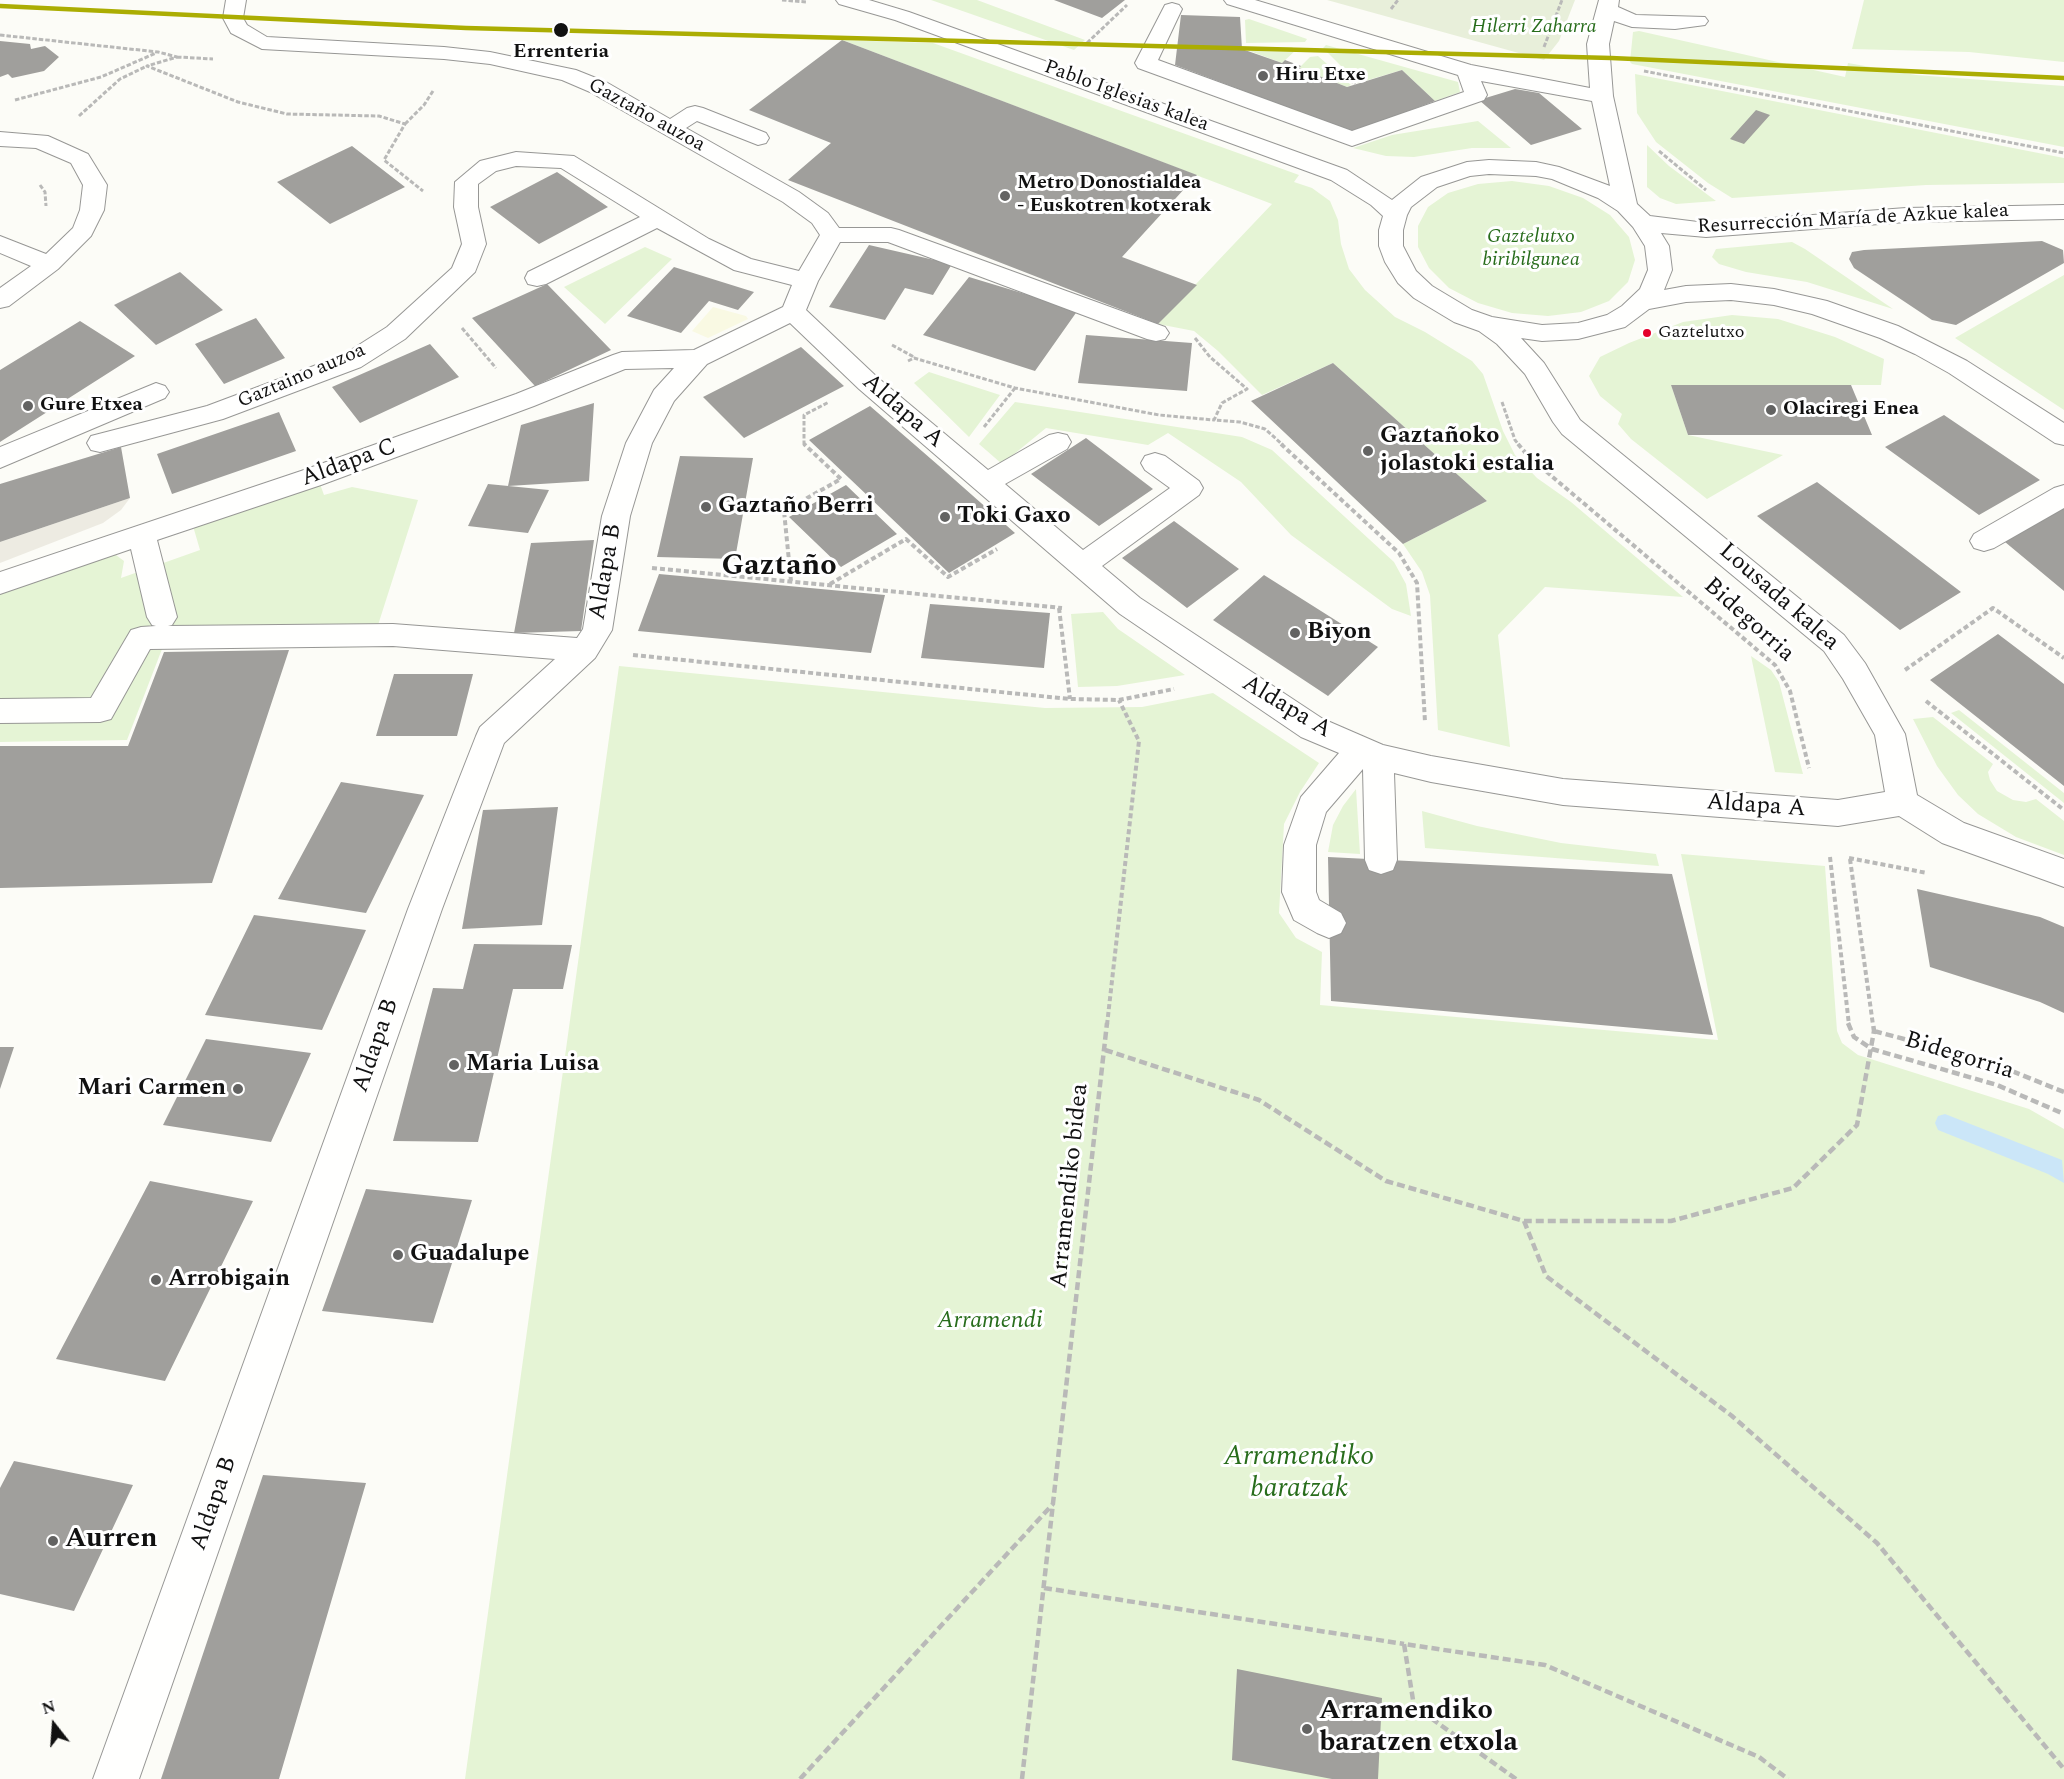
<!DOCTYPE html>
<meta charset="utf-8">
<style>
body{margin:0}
#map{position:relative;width:2064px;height:1779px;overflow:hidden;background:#fcfcf7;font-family:Spectral,serif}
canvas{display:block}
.north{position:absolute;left:24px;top:1695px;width:60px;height:60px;-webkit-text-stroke:4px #fff;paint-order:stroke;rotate:343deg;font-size:16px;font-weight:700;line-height:24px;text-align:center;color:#111}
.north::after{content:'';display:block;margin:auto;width:21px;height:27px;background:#111;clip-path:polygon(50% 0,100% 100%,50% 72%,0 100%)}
</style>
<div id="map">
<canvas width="2064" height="1779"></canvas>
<div class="north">N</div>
</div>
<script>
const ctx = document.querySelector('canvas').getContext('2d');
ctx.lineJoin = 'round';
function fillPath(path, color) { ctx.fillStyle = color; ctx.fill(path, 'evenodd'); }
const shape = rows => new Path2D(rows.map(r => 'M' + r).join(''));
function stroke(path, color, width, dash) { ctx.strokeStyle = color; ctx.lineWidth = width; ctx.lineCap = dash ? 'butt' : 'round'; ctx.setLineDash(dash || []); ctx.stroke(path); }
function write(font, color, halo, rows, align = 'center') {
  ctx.font = font + ' Spectral,serif'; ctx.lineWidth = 6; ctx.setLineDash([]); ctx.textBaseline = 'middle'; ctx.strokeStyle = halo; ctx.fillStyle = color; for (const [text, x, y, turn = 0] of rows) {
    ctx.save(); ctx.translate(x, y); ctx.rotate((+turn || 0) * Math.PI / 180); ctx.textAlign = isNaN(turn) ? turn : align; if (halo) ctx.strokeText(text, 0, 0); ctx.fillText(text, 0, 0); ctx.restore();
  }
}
fillPath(shape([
 [713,307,746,316,748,319,708,338,692,331]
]), '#f9f9e3');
fillPath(shape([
 [931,0,977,0,1085,40,1074,50],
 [1864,0,2064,0,2064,62,1969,52,1852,49],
 [1249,19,1307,39,1305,42,1246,43,1245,20],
 [1639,31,1845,77,1848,63,1916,75,2064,86,2064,147,1632,64,1630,62,1633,32],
 [842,40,933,43,1299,175,1294,182,1312,188,1330,201,1338,220,1341,244,1349,269,1365,290,1395,317,1425,332,1472,361,1483,374,1503,431,1515,455,1537,478,1571,502,1683,597,1545,587,1498,635,1510,747,1438,730,1430,595,1422,572,1403,544,1487,501,1333,363,1262,395,1218,351,1194,331,1158,324,1272,204],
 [1326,45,1458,82,1460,92,1435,101,1402,70,1358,83,1323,48],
 [1292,47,1296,50,1282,63,1242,48],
 [1318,56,1351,85,1347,87,1299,68,1310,57],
 [1635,74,2064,158,2064,183,1926,185,1732,198,1708,183,1656,142,1637,113],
 [1478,121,1511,148,1472,148,1414,157,1386,156,1353,148,1392,135],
 [1647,145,1669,166,1716,201,1676,204,1660,198,1647,187],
 [1512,181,1549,186,1583,198,1610,215,1629,237,1635,260,1628,282,1609,301,1581,312,1548,316,1512,313,1478,303,1449,288,1429,268,1418,247,1418,226,1428,207,1448,193,1478,184],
 [1792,242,1805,249,1893,309,1807,282,1746,272,1719,264,1712,257,1716,249],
 [645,247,672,259,605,324,564,287],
 [2064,275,2064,410,1955,338],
 [1732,315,1778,319,1835,337,1884,359,1881,385,1671,385,1688,435,1783,455,1707,499,1631,439,1618,424,1622,414,1600,396,1589,376,1600,357,1629,343,1683,322],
 [929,372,1000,395,969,437,914,383],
 [1015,402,1242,437,1272,450,1394,562,1406,584,1411,616,1392,609,1291,535,1241,482,1168,433,1148,445,1046,428,1002,464,979,444],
 [320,484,324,495,352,487,418,500,371,647,162,649,127,740,0,742,0,590,112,552,124,561,121,578,200,550,193,526],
 [1103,612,1118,629,1185,675,1117,686,1078,687,1071,614],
 [1751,656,1771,670,1779,682,1803,774,1775,772],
 [619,666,1045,708,1142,707,1213,693,1319,763,1300,792,1284,824,1279,913,1296,938,1322,952,1320,1005,1718,1040,1681,854,1825,866,1837,1031,1842,1043,1858,1055,2029,1109,2064,1129,2064,1779,465,1779],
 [1959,710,2064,793,2064,803,1951,713],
 [1933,717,1993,764,1988,772,1990,780,1997,791,2013,800,2026,802,2036,799,2064,821,2064,855,2016,837,1978,814,1958,795,1937,766,1913,719],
 [1356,789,1360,854,1328,852,1333,825,1343,806],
 [1422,811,1477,826,1561,843,1656,854,1659,866,1425,848]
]), '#e5f4d5');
fillPath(shape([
 [1327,0,1575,0,1559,41,1544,60]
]), '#e8efda');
fillPath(shape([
 [130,498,121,510,103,523,0,563,0,542]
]), '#edebe2');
fillPath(shape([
 [1945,1114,2062,1160,2064,1183,2048,1174,1938,1130,1935,1123,1938,1116,1945,1114]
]), '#cbe6f8');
fillPath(shape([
 [1054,0,1125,0,1102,18],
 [1181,15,1240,17,1242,49,1282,63,1285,60,1301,66,1299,68,1347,87,1402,70,1435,101,1353,132,1175,65],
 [842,40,1197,175,1122,257,1197,285,1158,324,788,180,831,143,749,110],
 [0,41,30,44,31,49,45,46,59,57,44,71,12,78,8,74,0,77],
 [1515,89,1539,93,1582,129,1531,145,1479,100],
 [1756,110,1770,115,1744,144,1730,139],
 [352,146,405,187,330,224,277,182],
 [557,172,608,207,539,244,490,207],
 [2042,241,2063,250,2064,263,1956,325,1932,320,1854,268,1849,259,1852,252,1864,250],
 [869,245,952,264,933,295,905,288,885,320,829,307],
 [674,267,754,292,738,310,709,301,681,333,627,316],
 [180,272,223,310,156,345,114,305],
 [969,277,1078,310,1035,371,923,335],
 [547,284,611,350,535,386,472,318],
 [256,318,285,358,224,384,195,344],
 [80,321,135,356,0,442,0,370],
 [1086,335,1192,343,1187,391,1078,383],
 [430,344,459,377,360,423,332,387],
 [801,347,844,386,744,438,703,397],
 [1333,363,1487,501,1403,544,1251,401],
 [1671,385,1851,385,1872,435,1688,435],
 [594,403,589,481,508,486,521,425],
 [870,406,938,465,1015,533,949,573,809,440],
 [279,412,296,451,172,494,157,454],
 [1944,415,2040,480,1979,515,1885,447],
 [1086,438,1153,489,1099,526,1031,474],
 [121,447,130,498,0,542,0,484],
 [680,456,753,458,735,559,657,557],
 [1817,482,1961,592,1900,630,1757,516],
 [488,484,549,490,528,533,468,526],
 [846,485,897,534,841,567,789,517],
 [2064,506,2064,591,1999,537],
 [1174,521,1239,569,1187,608,1122,558],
 [594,540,581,631,514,633,531,543],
 [659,574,778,585,885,595,871,653,638,631],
 [1264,575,1378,647,1328,696,1213,620],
 [930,604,1050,613,1044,668,921,658],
 [1998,634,2064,684,2064,786,1930,680],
 [289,650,212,883,0,888,0,746,128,746,164,652],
 [394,674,473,674,457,736,376,736],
 [341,782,424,795,366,913,278,899],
 [558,807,542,925,462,929,483,810],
 [1328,857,1672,874,1713,1035,1331,1001],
 [1917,889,2040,917,2064,927,2064,1013,2040,1002,1930,967],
 [254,915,366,930,322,1030,205,1015],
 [474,944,572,945,563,989,513,989,478,1142,393,1141,433,988,463,989],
 [206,1039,311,1053,271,1142,163,1125],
 [0,1047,14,1047,0,1089],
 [150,1181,253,1201,165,1381,56,1359],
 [366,1189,472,1200,433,1323,322,1311],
 [14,1461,133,1485,74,1611,0,1594,0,1488],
 [263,1475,366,1483,279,1779,161,1779],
 [1237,1669,1382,1698,1378,1779,1332,1779,1232,1760]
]), '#a09f9c');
const minor = shape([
 [226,0,246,0,243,18,247,25,267,37,444,47,490,52,576,70,606,82,670,119,687,108,695,106,703,108,766,133,769,138,766,143,758,145,697,121,686,128,799,192,828,213,839,228,891,228,899,230,1165,327,1169,333,1165,339,1156,341,1147,339,888,242,840,242,818,281,806,310,877,377,988,470,1049,435,1058,433,1067,435,1071,442,1067,449,1005,484,1083,550,1170,488,1145,470,1141,463,1145,456,1155,453,1165,456,1199,481,1203,488,1199,495,1102,566,1140,598,1323,719,1383,745,1431,756,1563,779,1838,800,1885,792,1875,735,1843,679,1824,651,1562,434,1553,422,1525,374,1497,344,1479,331,1454,322,1414,298,1398,283,1385,262,1379,246,1379,230,1383,216,1371,205,1331,180,895,20,839,4,836,0,869,0,909,12,1347,170,1392,200,1421,177,1467,162,1489,160,1536,162,1559,167,1610,186,1592,101,1481,81,1487,95,1484,100,1352,146,1138,68,1135,63,1165,5,1172,3,1179,5,1182,9,1158,60,1352,131,1464,92,1458,75,1227,4,1224,0,1255,0,1471,65,1590,88,1587,44,1599,0,1619,0,1618,7,1636,15,1705,17,1708,21,1705,25,1675,29,1632,27,1614,21,1609,44,1613,96,1637,204,1650,216,1706,223,1906,208,2064,205,2064,219,1906,222,1706,237,1661,233,1669,246,1672,270,1664,290,1686,286,1731,284,1774,289,1827,301,1898,326,1967,361,2064,423,2064,445,2055,443,1949,373,1915,354,1880,338,1812,314,1774,305,1731,300,1686,302,1649,309,1625,327,1578,339,1542,341,1521,338,1544,363,1580,420,1844,635,1865,663,1905,734,1917,795,1964,823,2064,859,2064,887,1942,843,1899,816,1838,826,1563,805,1431,782,1394,773,1397,860,1393,870,1381,874,1369,870,1365,860,1363,769,1326,812,1316,845,1316,892,1319,900,1341,913,1346,923,1341,933,1329,938,1317,933,1294,920,1282,892,1284,845,1301,797,1339,753,1301,737,1120,614,859,389,790,323,707,364,674,401,652,443,630,516,612,630,595,658,504,743,442,909,139,1779,93,1779,408,909,476,736,480,727,555,659,393,646,150,649,111,719,100,722,0,723,0,699,91,698,131,630,141,627,156,626,152,625,147,617,131,549,0,594,0,572,301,471,516,394,613,355,622,352,694,350,783,307,792,285,734,270,657,228,546,284,537,286,528,284,525,278,528,272,640,217,561,168,516,166,496,171,478,184,478,207,486,244,475,272,405,339,361,367,223,419,100,452,91,450,87,443,91,436,207,406,343,355,387,327,452,268,462,244,454,207,455,182,480,161,516,152,574,156,709,239,751,259,799,271,820,235,812,223,783,202,590,92,562,80,490,64,444,59,262,49,231,33,223,18,226,0],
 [1489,174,1536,176,1552,179,1598,198,1618,211,1633,227,1645,246,1648,270,1640,289,1622,306,1607,315,1578,323,1542,325,1492,317,1472,310,1432,286,1416,271,1403,246,1403,230,1407,215,1411,207,1437,187,1470,176,1489,174],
 [674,368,654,390,626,443,602,516,583,629,577,638,393,624,168,626,172,625,177,617,157,540,321,485,534,406,625,369,674,368],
 [0,132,48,136,88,154,107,185,104,210,91,236,58,269,9,306,0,308,0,288,31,266,0,253,0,236,46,254,73,228,80,210,83,185,71,163,36,148,0,146,0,132],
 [156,383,165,386,169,392,165,398,0,468,0,447,156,383],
 [2064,485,2064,508,1994,548,1984,551,1974,548,1970,541,1974,534,2054,488,2064,485]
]);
stroke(minor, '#979795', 2);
stroke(shape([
 [782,0,806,2],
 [1391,9,1398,0],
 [0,35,158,52,177,57,147,66,238,102,287,114,379,116,405,124,384,160,423,191],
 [1087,43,1127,5],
 [1544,47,1562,0],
 [177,57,213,59],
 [1644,71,2064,153],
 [1345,75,1355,84],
 [15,100,101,77,156,53],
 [79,116,120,79,147,66],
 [405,124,424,105,433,91],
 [1659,151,1706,190],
 [40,185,45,192,46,206],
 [462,328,496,368],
 [1195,338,1210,357,1247,389,1222,403,1214,420,1240,422,1265,429,1283,445],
 [892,345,914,357],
 [908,361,914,358,1015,388,1159,415,1214,420],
 [1502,402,1515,440,1519,445],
 [984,427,1015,388],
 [804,445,804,415,829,402]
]), '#b9b9b8', 3, [4.5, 2]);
stroke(shape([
 [1281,444,1399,553,1417,583,1425,722],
 [1518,444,1529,457,1775,665,1790,691,1809,768],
 [652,568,1062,608],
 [791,581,784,511,841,479,804,444],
 [830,584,906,539,948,577,997,549],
 [1059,608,1070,699],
 [633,655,1070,699,1119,700,1174,689],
 [1905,670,1993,608,2064,658],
 [1926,701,2064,810],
 [1830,857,1849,1025],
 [1849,858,1927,873],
 [1850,859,1873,1025],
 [1107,1025,1139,741,1119,700]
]), '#b9b9b8', 4, [5, 3]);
stroke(shape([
 [1848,1023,1854,1037,1872,1049,1997,1085,2064,1114],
 [1874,1031,1987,1061,2064,1092],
 [1105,1050,1259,1100,1386,1181,1524,1221,1671,1221,1793,1188,1857,1125,1874,1031,1873,1023],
 [1524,1221,1546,1276,1732,1416,1877,1543,2064,1769],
 [1044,1588,1404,1644],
 [800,1779,1053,1504],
 [1022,1779,1107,1023],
 [1516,1779,1414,1706,1404,1644,1545,1665,1759,1757,1788,1779]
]), '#b9b9b8', 4.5, [8, 4]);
fillPath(minor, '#fffffe');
stroke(shape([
 [0,6,466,28,1611,58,2064,78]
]), '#abad02', 4.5);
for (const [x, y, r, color] of [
 [561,30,8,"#111"],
 [1263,76,6,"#636362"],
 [1005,196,6,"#636362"],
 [1647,333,5,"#e4002b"],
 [28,406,6,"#636362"],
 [1771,410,6,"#636362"],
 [1368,451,6,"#636362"],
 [706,507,6,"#636362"],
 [945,517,6,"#636362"],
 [1295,633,6,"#636362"],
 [454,1065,6,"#636362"],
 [238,1089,6,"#636362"],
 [398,1255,6,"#636362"],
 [156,1280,6,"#636362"],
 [53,1541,6,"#636362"],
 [1307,1729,6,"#636362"]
]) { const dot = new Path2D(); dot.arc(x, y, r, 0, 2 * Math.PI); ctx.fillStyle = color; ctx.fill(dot); stroke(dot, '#fff', 2); }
write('18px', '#111', '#fff', [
 ["Gaztelutxo",1658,333]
], 'left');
write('italic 20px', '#286d1c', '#fff', [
 ["Hilerri Zaharra",1534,28],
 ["Gaztelutxo",1531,238],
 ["biribilgunea",1531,261]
]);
write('bold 20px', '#111', '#fff', [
 ["Errenteria",561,53]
]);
write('bold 20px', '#111', '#fff', [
 ["Hiru Etxe",1275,76],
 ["Metro Donostialdea",1017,184],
 ["- Euskotren kotxerak",1017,207],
 ["Gure Etxea",40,406],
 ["Olaciregi Enea",1783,410]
], 'left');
write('20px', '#111', '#fff', [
 ["Pablo Iglesias kalea",1126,97,20],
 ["Gaztaño auzoa",646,116,29],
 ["Resurrección María de Azkue kalea",1853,220,-3],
 ["Gaztaino auzoa",302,377,-23]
]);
write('24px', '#111', '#fff', [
 ["Aldapa A",902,412,41],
 ["Aldapa C",349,464,-20],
 ["Aldapa B",607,572,-80],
 ["Lousada kalea",1778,598,41],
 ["Bidegorria",1748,621,42],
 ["Aldapa A",1286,708,31],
 ["Aldapa A",1756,807,4],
 ["Aldapa B",377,1046,-71],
 ["Bidegorria",1959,1057,17],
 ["Arramendiko bidea",1071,1186,-84],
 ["Aldapa B",215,1504,-71]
]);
write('bold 24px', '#111', '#fff', [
 ["Gaztañoko",1380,437],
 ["jolastoki estalia",1380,465],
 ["Gaztaño Berri",718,507],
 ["Toki Gaxo",957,517],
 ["Biyon",1307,633],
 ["Maria Luisa",466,1065],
 ["Mari Carmen",226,1089,"right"],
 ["Guadalupe",410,1255],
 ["Arrobigain",168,1280]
], 'left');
write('italic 24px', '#286d1c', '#fff', [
 ["Arramendi",990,1322]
]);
write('italic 28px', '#286d1c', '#fff', [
 ["Arramendiko",1299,1459],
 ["baratzak",1299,1491]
]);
write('bold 28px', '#111', '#fff', [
 ["Aurren",65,1541],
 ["Arramendiko",1319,1713],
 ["baratzen etxola",1319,1745]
], 'left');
write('bold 30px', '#111', '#fff', [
 ["Gaztaño",779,568]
]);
</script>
